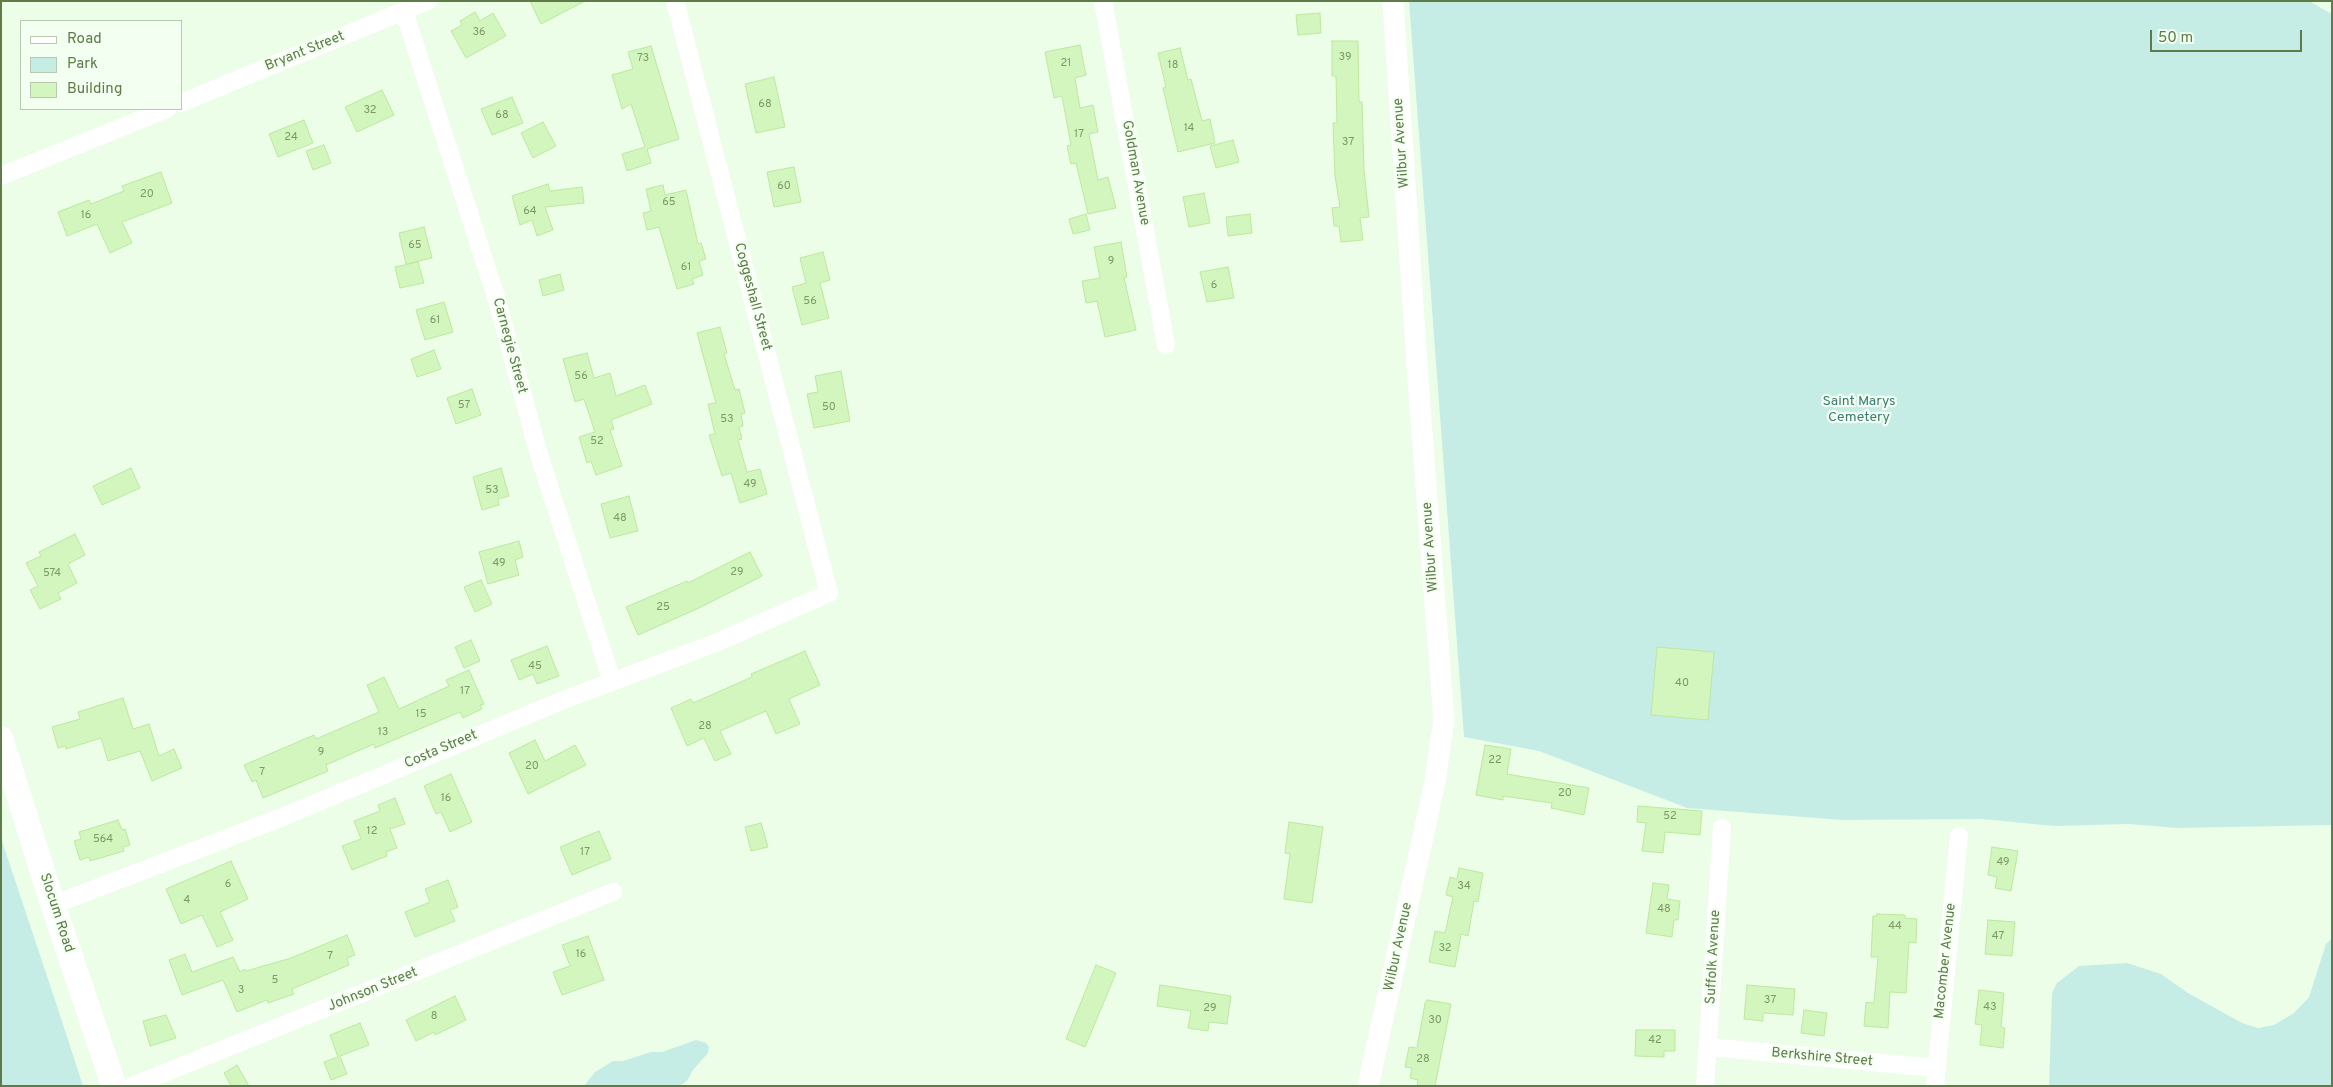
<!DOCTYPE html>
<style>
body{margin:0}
#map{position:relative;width:2333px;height:1087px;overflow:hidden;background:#ecfee8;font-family:Overpass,sans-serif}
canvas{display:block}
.frame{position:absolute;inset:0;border:2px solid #5e7b49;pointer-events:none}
.legend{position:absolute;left:20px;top:20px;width:162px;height:90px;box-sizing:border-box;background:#f3fff0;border:1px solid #b7caad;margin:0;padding:6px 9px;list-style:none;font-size:15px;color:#5e7b49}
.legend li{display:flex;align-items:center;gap:10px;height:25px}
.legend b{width:25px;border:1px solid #b7caad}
.scale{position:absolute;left:2150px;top:30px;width:152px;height:22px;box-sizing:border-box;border:2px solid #5e7b49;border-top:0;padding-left:6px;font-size:15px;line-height:18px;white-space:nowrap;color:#5e7b49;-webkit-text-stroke:4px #f3fff0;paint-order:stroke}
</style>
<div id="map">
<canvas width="2333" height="1087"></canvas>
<div class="frame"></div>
<ul class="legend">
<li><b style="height:6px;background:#fff"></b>Road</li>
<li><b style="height:14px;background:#c5ede6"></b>Park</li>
<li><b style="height:14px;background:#d3f5be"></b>Building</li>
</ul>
<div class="scale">50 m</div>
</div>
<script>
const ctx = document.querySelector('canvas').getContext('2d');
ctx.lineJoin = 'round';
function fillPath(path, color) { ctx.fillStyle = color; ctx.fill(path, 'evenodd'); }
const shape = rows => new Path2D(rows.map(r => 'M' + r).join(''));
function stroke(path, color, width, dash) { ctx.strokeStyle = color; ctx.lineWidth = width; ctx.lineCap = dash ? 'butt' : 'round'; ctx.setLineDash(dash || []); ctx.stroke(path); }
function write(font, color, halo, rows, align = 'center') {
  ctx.font = font + ' Overpass,sans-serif'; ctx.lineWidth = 4.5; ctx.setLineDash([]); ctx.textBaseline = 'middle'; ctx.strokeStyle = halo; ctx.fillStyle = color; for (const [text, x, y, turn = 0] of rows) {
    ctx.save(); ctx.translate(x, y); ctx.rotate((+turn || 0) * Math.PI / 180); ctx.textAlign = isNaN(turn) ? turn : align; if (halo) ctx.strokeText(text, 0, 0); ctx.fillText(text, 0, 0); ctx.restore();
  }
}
fillPath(shape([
 [1409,1,2309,1,2332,14,2332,825,2178,828,2129,824,2054,826,1982,819,1843,820,1687,808,1539,751,1464,737],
 [1,838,59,1012,83,1086,1,1086],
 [2332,938,2332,1086,2049,1086,2052,993,2057,983,2079,966,2127,963,2161,974,2188,993,2242,1023,2258,1028,2274,1025,2294,1013,2309,997,2326,944],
 [696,1040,706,1043,709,1047,708,1053,693,1070,687,1081,680,1086,584,1086,595,1072,613,1061,623,1061,651,1052,662,1052]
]), '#c5ede6');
const building = shape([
 [530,1,585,1,541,24,530,1],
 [475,12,480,21,493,13,506,36,466,58,451,31,462,25,460,21,475,12],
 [1320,13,1321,33,1298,35,1296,15,1320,13],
 [1332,41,1358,41,1359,102,1362,102,1364,170,1369,217,1360,218,1363,240,1341,242,1339,226,1334,226,1332,208,1340,207,1335,176,1333,123,1337,123,1336,76,1332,76,1332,41],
 [1080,45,1086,75,1075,78,1080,108,1093,105,1098,132,1089,134,1098,180,1108,177,1116,208,1088,214,1076,163,1071,164,1067,146,1071,145,1062,96,1054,98,1045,52,1080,45],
 [651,46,679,139,647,149,651,163,627,171,622,154,645,147,631,104,622,109,612,75,633,69,628,52,651,46],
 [1180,48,1188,80,1191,79,1202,121,1210,119,1215,143,1178,152,1163,88,1166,87,1158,53,1180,48],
 [774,77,785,127,756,133,745,84,774,77],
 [382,90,394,115,357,132,345,107,382,90],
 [512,97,523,123,492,135,481,109,512,97],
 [304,120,313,143,278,157,269,134,304,120],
 [543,122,556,146,533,158,521,133,543,122],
 [1233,140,1239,162,1216,168,1210,146,1233,140],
 [324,145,331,163,313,170,306,151,324,145],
 [794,167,801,202,774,207,767,172,794,167],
 [161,172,172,203,122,222,132,243,110,253,97,224,67,236,58,212,89,200,91,204,124,191,122,186,161,172],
 [548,184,550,191,582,187,584,203,545,207,553,230,537,236,532,220,520,225,512,196,548,184],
 [663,185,665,195,686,190,698,244,701,243,706,259,699,261,703,275,692,279,694,284,677,289,659,227,647,230,643,213,651,211,646,189,663,185],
 [1204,193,1210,223,1189,227,1183,197,1204,193],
 [1086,214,1090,230,1073,234,1069,219,1086,214],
 [1250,214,1252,233,1228,236,1226,217,1250,214],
 [424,227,432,258,406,264,399,233,424,227],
 [1121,242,1127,277,1124,278,1136,330,1105,337,1097,301,1086,303,1082,281,1100,278,1094,247,1121,242],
 [823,252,830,280,820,283,829,318,802,325,792,287,806,283,800,258,823,252],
 [418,262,424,283,400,288,395,267,418,262],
 [1228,267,1234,298,1207,302,1200,272,1228,267],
 [560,274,564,290,543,296,539,280,560,274],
 [444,302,453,332,425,340,416,310,444,302],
 [720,327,727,353,724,354,735,390,739,389,745,413,741,414,743,426,739,427,742,439,738,440,747,472,760,469,767,494,740,503,731,473,722,476,709,435,715,434,708,404,716,403,697,333,720,327],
 [434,350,441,369,417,377,411,359,434,350],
 [587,353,594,378,610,373,616,396,645,385,652,404,611,420,614,429,610,430,622,466,596,475,591,461,587,463,579,437,595,432,584,399,575,402,563,359,587,353],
 [841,371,850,421,814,428,807,394,818,392,815,376,841,371],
 [472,389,481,415,456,424,447,398,472,389],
 [131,468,140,488,102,505,93,486,131,468],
 [501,468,509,496,498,499,499,505,482,510,473,477,501,468],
 [629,496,638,531,610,538,601,504,629,496],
 [75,534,85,555,68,564,77,583,58,593,61,599,40,609,30,590,38,586,26,563,41,556,39,552,75,534],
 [519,541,523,557,515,560,519,575,488,584,479,552,519,541],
 [750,552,762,576,699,608,638,635,626,607,687,581,688,583,750,552],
 [481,580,492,604,475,612,464,587,481,580],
 [471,640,480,661,464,668,455,647,471,640],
 [547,646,559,676,537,684,533,674,519,680,511,660,547,646],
 [1657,647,1714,652,1708,720,1651,715,1657,647],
 [805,651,820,685,789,699,800,724,776,734,766,711,720,731,731,754,715,761,704,738,687,746,671,708,691,699,693,703,752,677,751,674,805,651],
 [469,670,484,704,480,705,482,709,463,718,460,712,375,748,374,744,326,765,328,771,263,798,256,780,252,782,244,765,314,735,316,739,379,712,367,685,384,677,399,709,449,686,446,680,469,670],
 [123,698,133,729,149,724,159,756,174,749,182,768,152,781,140,751,108,761,101,738,66,749,65,746,58,748,52,727,80,719,78,712,123,698],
 [535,740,545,761,575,745,586,765,528,794,509,753,535,740],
 [1485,745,1511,749,1507,774,1589,788,1584,815,1551,808,1552,803,1503,796,1503,800,1476,795,1485,745],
 [451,774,472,822,450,832,441,812,436,814,424,786,451,774],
 [395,798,405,824,390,829,397,848,386,852,387,856,352,870,342,846,361,839,354,821,380,811,378,805,395,798],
 [1638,806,1702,811,1700,835,1665,832,1663,853,1642,851,1646,823,1637,822,1638,806],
 [118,820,122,830,125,829,130,845,123,847,124,851,90,861,89,857,80,860,74,841,81,839,79,832,118,820],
 [1289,822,1323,827,1312,903,1284,899,1290,854,1285,853,1289,822],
 [761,823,768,847,751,851,745,827,761,823],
 [599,831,611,859,572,875,560,847,599,831],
 [1992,847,2018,851,2011,891,1995,888,1997,877,1988,875,1992,847],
 [231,861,248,899,220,912,233,940,217,947,202,915,181,924,166,889,231,861],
 [1459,868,1483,873,1478,902,1474,901,1468,936,1461,934,1455,967,1429,962,1435,931,1445,933,1453,897,1446,895,1450,877,1457,879,1459,868],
 [448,880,458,907,450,910,455,921,415,937,405,912,430,902,425,889,448,880],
 [1653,883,1669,885,1667,899,1680,901,1678,920,1674,920,1672,937,1646,933,1653,883],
 [1877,914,1905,915,1905,918,1917,919,1916,943,1909,942,1906,993,1890,992,1888,1028,1864,1026,1866,1002,1874,1003,1878,957,1871,957,1873,916,1877,916,1877,914],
 [1988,920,2015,922,2012,956,1985,954,1988,920],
 [347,935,355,955,347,958,349,965,292,989,294,994,268,1003,267,1000,237,1012,223,980,182,995,169,960,185,954,192,972,233,957,240,972,245,969,246,971,291,958,347,935],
 [588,936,604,980,562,995,553,972,570,966,562,945,588,936],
 [1096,965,1116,973,1085,1047,1066,1039,1096,965],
 [1160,985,1231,996,1227,1024,1209,1022,1208,1031,1188,1028,1191,1011,1157,1006,1160,985],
 [1747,985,1795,989,1793,1015,1763,1013,1763,1021,1744,1019,1747,985],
 [1979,990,2004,993,2001,1027,2005,1028,2003,1048,1980,1045,1982,1025,1975,1024,1979,990],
 [455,996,466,1020,435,1035,434,1032,416,1041,406,1020,455,996],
 [1427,1000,1451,1004,1435,1086,1417,1086,1418,1080,1410,1078,1412,1068,1405,1067,1409,1047,1417,1048,1425,1003,1427,1000],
 [1804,1010,1827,1013,1824,1036,1801,1033,1804,1010],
 [166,1015,176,1038,150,1046,143,1021,166,1015],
 [360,1023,369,1045,340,1056,347,1074,331,1080,324,1062,338,1057,330,1035,360,1023],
 [1636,1030,1675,1030,1675,1051,1664,1051,1664,1057,1635,1056,1636,1030],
 [237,1065,249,1086,231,1086,224,1073,237,1065]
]);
fillPath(building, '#d3f5be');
stroke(building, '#bbe99d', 1);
stroke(shape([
 [1103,1,1166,345],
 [404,11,496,297,540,458,612,681],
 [181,103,428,1],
 [1,176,167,109],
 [53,905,280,818,566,699,718,642,829,593,675,1],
 [1709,1047,1936,1068],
 [132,1086,613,892],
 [1705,1086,1722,828],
 [1935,1086,1959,836]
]), '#fff', 18);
stroke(shape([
 [1368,1086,1435,782,1444,720,1419,394,1393,1]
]), '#fff', 21);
stroke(shape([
 [1,739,53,905,114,1086]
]), '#fff', 25);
write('11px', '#7b9a66', null, [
 ["36",479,33],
 ["39",1345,58],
 ["73",643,59],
 ["21",1066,64],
 ["18",1173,66],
 ["68",765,105],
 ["32",370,111],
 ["68",502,116],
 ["14",1189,129],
 ["17",1079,135],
 ["24",291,138],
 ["37",1348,143],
 ["60",784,187],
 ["20",147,195],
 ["65",669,203],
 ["64",530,212],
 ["16",86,216],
 ["65",415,246],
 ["9",1111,262],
 ["61",686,268],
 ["6",1214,286],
 ["56",810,302],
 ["61",435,321],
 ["56",581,377],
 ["57",464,406],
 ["50",829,408],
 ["53",727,420],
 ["52",597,442],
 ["49",750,485],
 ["53",492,491],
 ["48",620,519],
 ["49",499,564],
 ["29",737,573],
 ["574",52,574],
 ["25",663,608],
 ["45",535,667],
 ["40",1682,684],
 ["17",465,692],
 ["15",421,715],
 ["28",705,727],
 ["13",383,733],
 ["9",321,753],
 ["22",1495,761],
 ["20",532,767],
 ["7",262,773],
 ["20",1565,794],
 ["16",446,799],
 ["52",1670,817],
 ["12",372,832],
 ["564",103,840],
 ["17",585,853],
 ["49",2003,863],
 ["6",228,885],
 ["34",1464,887],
 ["4",187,901],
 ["48",1664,910],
 ["44",1895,927],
 ["47",1998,937],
 ["32",1445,949],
 ["16",581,955],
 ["7",330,957],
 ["5",275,981],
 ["3",241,991],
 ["37",1770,1001],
 ["43",1990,1008],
 ["29",1210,1009],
 ["8",434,1017],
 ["30",1435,1021],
 ["42",1655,1041],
 ["28",1423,1060]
]);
write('14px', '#5e7b49', '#f3fff0', [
 ["Bryant Street",305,52,-22],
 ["Wilbur Avenue",1402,143,-94],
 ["Goldman Avenue",1135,173,80],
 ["Coggeshall Street",752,297,75],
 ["Carnegie Street",509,346,75],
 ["Wilbur Avenue",1431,547,-94],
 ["Costa Street",441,750,-23],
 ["Slocum Road",56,913,72],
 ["Wilbur Avenue",1399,947,-78],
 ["Suffolk Avenue",1714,957,-87],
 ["Macomber Avenue",1946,961,-84],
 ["Johnson Street",373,990,-22],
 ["Berkshire Street",1822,1058,5]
]);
write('14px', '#3d7b77', '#f3fff0', [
 ["Saint Marys",1859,402],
 ["Cemetery",1859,418]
]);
</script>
